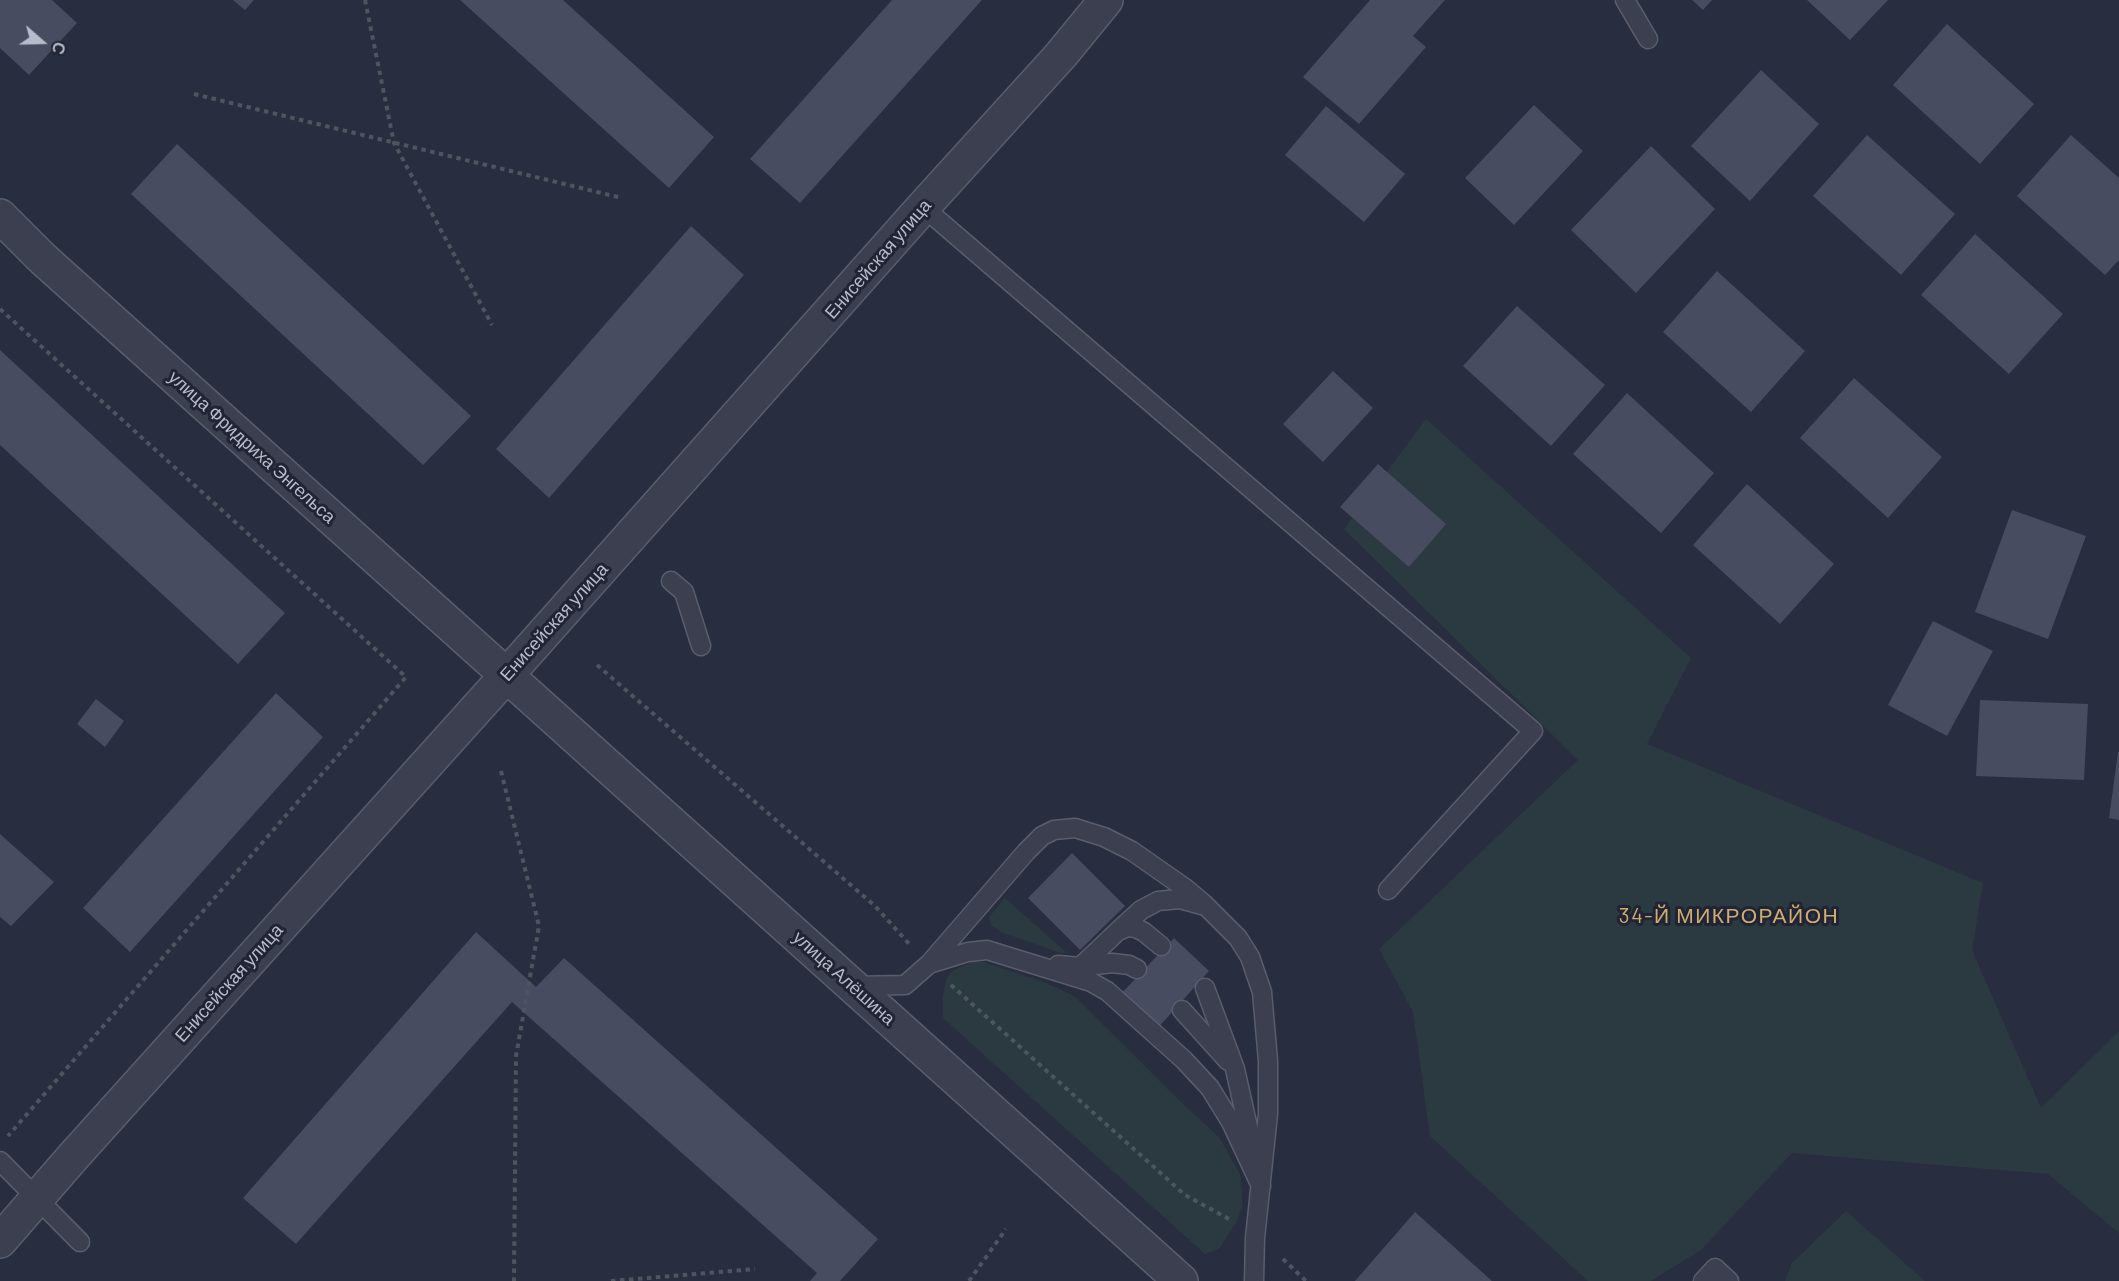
<!DOCTYPE html>
<meta charset="utf-8">
<style>
body{margin:0}
#map{position:relative;width:2119px;height:1281px;overflow:hidden;background:#282d3f;font-family:Barlow,sans-serif}
canvas{display:block}
.north{position:absolute;left:12px;top:12px;width:60px;height:60px;-webkit-text-stroke:4px #212434;paint-order:stroke;rotate:110deg;font-size:16px;font-weight:700;line-height:24px;text-align:center;color:#b8bbc9}
.north::after{content:'';display:block;margin:auto;width:21px;height:27px;background:#b8bbc9;clip-path:polygon(50% 0,100% 100%,50% 72%,0 100%)}
</style>
<div id="map">
<canvas width="2119" height="1281"></canvas>
<div class="north">С</div>
</div>
<script>
const ctx = document.querySelector('canvas').getContext('2d');
ctx.lineJoin = 'round';
function fillPath(path, color) { ctx.fillStyle = color; ctx.fill(path, 'evenodd'); }
const shape = rows => new Path2D(rows.map(r => 'M' + r).join(''));
function stroke(path, color, width, dash) { ctx.strokeStyle = color; ctx.lineWidth = width; ctx.lineCap = dash ? 'butt' : 'round'; ctx.setLineDash(dash || []); ctx.stroke(path); }
function write(font, color, halo, rows, align = 'center') {
  ctx.font = font + ' Barlow,sans-serif'; ctx.lineWidth = 6; ctx.setLineDash([]); ctx.textBaseline = 'middle'; ctx.strokeStyle = halo; ctx.fillStyle = color; for (const [text, x, y, turn = 0] of rows) {
    ctx.save(); ctx.translate(x, y); ctx.rotate((+turn || 0) * Math.PI / 180); ctx.textAlign = isNaN(turn) ? turn : align; if (halo) ctx.strokeText(text, 0, 0); ctx.fillText(text, 0, 0); ctx.restore();
  }
}
fillPath(shape([
 [1426,419,1691,658,1647,744,1983,883,1972,950,2041,1108,2119,1031,2119,1233,2048,1174,1792,1153,1701,1250,1651,1281,1588,1281,1430,1136,1413,1012,1379,949,1578,760,1344,529],
 [1005,898,1067,953,1061,953,1001,932,991,925,989,917],
 [972,962,983,962,1044,982,1074,996,1183,1104,1219,1137,1240,1174,1242,1191,1242,1207,1236,1223,1219,1249,1205,1254,943,1018,943,997,946,980,950,973,956,969],
 [1846,1211,1925,1281,1785,1281,1792,1263]
]), '#2b3a41');
fillPath(shape([
 [0,0,52,0,77,23,29,75,0,48],
 [233,0,254,0,245,10],
 [460,0,563,0,714,137,669,188],
 [892,0,982,0,800,203,750,159],
 [1370,0,1445,0,1413,36,1426,47,1359,124,1303,77],
 [1692,0,1712,0,1703,10],
 [1807,0,1888,0,1850,40],
 [1947,24,2034,104,1980,164,1893,85],
 [1761,70,1819,124,1750,201,1691,146],
 [1534,105,1583,151,1514,225,1465,178],
 [1326,106,1405,174,1364,222,1285,155],
 [1867,135,1955,214,1901,275,1813,196],
 [2071,135,2119,178,2119,260,2105,275,2017,196],
 [177,144,471,416,423,465,131,194],
 [1651,146,1715,209,1636,293,1571,230],
 [691,226,744,275,549,498,496,449],
 [1975,234,2063,314,2009,374,1921,295],
 [1717,271,1805,351,1751,412,1663,332],
 [1517,306,1605,385,1551,446,1463,366],
 [0,350,285,613,238,664,0,445],
 [1333,371,1373,408,1323,462,1283,424],
 [1854,378,1942,457,1888,518,1800,438],
 [1627,393,1714,473,1661,533,1573,454],
 [1378,464,1446,524,1409,567,1340,507],
 [1747,484,1834,564,1780,624,1693,545],
 [2012,510,2086,536,2048,639,1975,612],
 [1933,621,1993,651,1947,736,1888,705],
 [276,693,323,737,130,952,83,908],
 [96,699,124,721,105,747,77,724],
 [1980,700,2088,704,2084,780,1976,776],
 [2118,752,2119,752,2119,820,2109,818],
 [0,834,54,882,11,926,0,917],
 [1072,853,1125,906,1080,950,1028,898],
 [476,932,536,987,564,958,878,1239,840,1281,810,1281,817,1273,512,1002,296,1244,243,1198],
 [1174,938,1209,971,1156,1030,1119,996],
 [1415,1212,1492,1281,1355,1281]
]), '#474c61');
const service = shape([
 [1625,0,1648,39],
 [923,207,1533,731,1388,890],
 [671,581,684,592,701,646],
 [1118,931,1141,910,1158,901,1180,899,1202,905],
 [929,964,968,952,987,950,1091,982,1107,991,1184,1060,1210,1088,1231,1122,1261,1186],
 [1058,965,1080,967,1118,931,1128,927,1136,928,1144,932,1161,946],
 [1080,967,1112,963,1129,965,1137,969],
 [854,986,905,985,929,964,1026,852,1042,836,1054,830,1075,828,1104,837,1132,851,1185,888,1204,904,1238,938,1250,957,1262,992,1268,1061,1268,1114,1255,1238,1254,1281],
 [1205,988,1235,1069,1254,1154],
 [1182,1010,1228,1061],
 [0,1161,80,1242],
 [1703,1281,1715,1268,1729,1281]
]);
const minor = shape([
 [0,1241,72,1158,506,676,923,207,1061,55,1106,0]
]);
const tertiary = shape([
 [0,216,42,258,1181,1281]
]);
stroke(service, '#5a5d6c', 21);
stroke(minor, '#5a5d6c', 36);
stroke(tertiary, '#5a5d6c', 36);
stroke(shape([
 [365,0,394,143,492,325],
 [194,94,622,198],
 [0,309,406,677,8,1136],
 [597,665,875,906,911,946],
 [501,771,539,926,516,1056,514,1281],
 [951,985,1185,1195,1229,1219],
 [1283,1259,1306,1281],
 [611,1281,755,1269],
 [969,1281,1006,1229]
]), '#4a575f', 4, [4.5, 4.5]);
stroke(service, '#3c3f4f', 18);
stroke(minor, '#3c3f4f', 33);
stroke(tertiary, '#3c3f4f', 33);
write('18px', '#b8bbc9', '#212434', [
 ["Енисейская улица",878,259,-49],
 ["улица Фридриха Энгельса",252,447,42],
 ["Енисейская улица",554,622,-48],
 ["улица Алёшина",844,978,42],
 ["Енисейская улица",229,983,-48]
]);
ctx.letterSpacing = '1.5px';
write('21px', '#cdae70', '#212434', [
 ["34-Й МИКРОРАЙОН",1729,916]
]);
ctx.letterSpacing = '0px';
</script>
